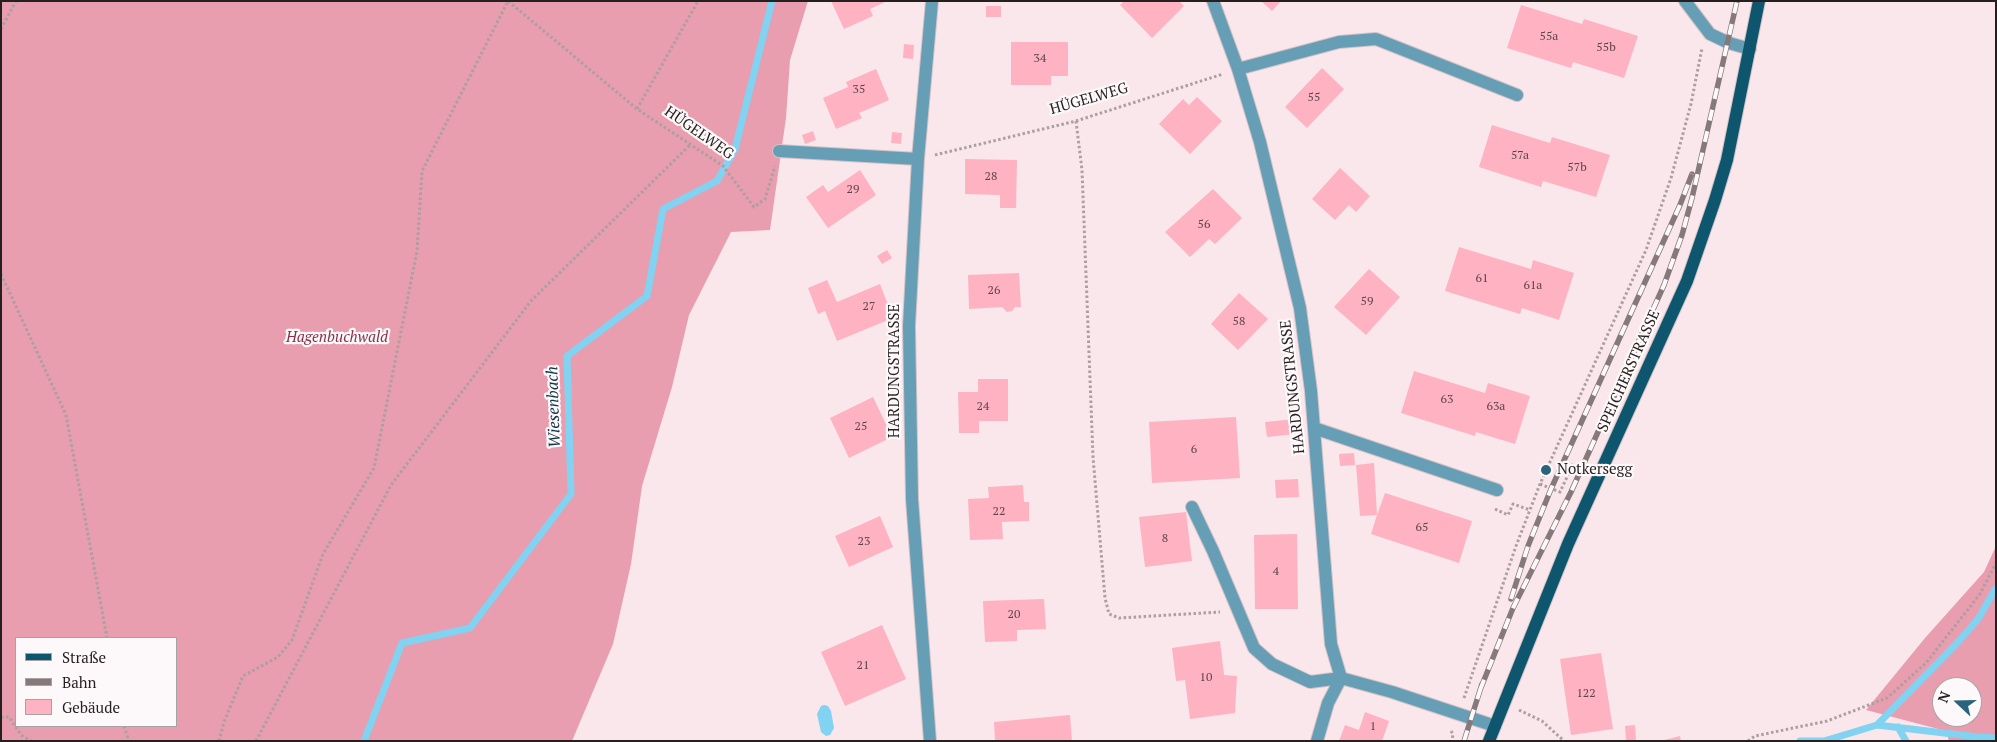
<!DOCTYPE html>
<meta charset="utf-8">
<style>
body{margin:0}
#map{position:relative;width:1997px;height:742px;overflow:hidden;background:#fae7eb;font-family:"PT Serif",serif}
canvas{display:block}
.frame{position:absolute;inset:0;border:2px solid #261f20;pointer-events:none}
.legend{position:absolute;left:15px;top:637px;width:162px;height:90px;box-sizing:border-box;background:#fdf9fa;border:1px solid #a7a2a3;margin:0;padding:6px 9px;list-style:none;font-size:15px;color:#261f20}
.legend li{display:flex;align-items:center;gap:10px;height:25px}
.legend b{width:25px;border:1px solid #a7a2a3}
.north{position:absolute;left:1932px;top:677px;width:50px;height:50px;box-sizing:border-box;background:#fdf9fa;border:1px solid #a7a2a3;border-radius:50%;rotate:291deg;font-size:14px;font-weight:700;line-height:20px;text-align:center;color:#261f20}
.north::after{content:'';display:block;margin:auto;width:18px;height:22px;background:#28657c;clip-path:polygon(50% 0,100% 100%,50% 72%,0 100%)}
</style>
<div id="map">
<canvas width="1997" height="742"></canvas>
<div class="frame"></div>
<ul class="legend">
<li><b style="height:6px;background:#0d566e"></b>Straße</li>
<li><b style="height:6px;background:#86797c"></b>Bahn</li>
<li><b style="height:14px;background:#feb2c2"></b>Gebäude</li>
</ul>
<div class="north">N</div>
</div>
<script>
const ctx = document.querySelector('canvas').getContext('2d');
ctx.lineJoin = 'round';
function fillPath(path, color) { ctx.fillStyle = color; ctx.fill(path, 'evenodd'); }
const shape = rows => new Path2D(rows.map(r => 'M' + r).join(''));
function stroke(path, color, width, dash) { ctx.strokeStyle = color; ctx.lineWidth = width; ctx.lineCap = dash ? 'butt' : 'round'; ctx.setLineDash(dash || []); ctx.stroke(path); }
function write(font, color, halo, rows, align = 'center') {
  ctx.font = font + ' "PT Serif",serif'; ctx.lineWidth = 4.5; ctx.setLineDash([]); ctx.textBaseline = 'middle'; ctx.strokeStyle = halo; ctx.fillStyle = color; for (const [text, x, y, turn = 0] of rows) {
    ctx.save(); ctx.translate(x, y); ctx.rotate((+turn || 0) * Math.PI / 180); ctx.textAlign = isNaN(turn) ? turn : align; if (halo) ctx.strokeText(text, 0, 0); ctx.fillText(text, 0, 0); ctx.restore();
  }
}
fillPath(shape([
 [1,1,808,1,790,60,786,118,770,230,731,232,689,315,672,387,642,486,631,564,613,644,572,741,1,741],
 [16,638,176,638,176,726,16,726],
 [1996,546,1996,741,1949,741,1946,731,1866,710,1925,638,1984,572],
 [1942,687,1972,687,1972,717,1942,717]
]), '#e89eae');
fillPath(shape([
 [824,705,828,706,831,711,834,728,830,735,826,736,821,732,817,714,821,706]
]), '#82d2f2');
stroke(shape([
 [1877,725,1978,737,1996,738],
 [1898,727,1906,741],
 [364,741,402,643,470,628,571,494,567,356,647,296,663,209,717,181,735,149,772,1],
 [1800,741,1824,741,1877,725,1958,642,1978,619,1996,588]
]), '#82d2f2', 7);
fillPath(shape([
 [831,1,887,1,870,9,873,16,844,29],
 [1124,1,1179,1,1184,6,1152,38,1120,5],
 [1261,1,1281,1,1272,11],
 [1521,5,1582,24,1584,19,1638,36,1624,78,1573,62,1571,68,1507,48],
 [986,6,1001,6,1001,17,986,17],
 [1011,42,1068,42,1068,76,1051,76,1051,85,1011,85],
 [904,44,914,45,913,59,903,58],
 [1322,68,1344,89,1307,128,1285,107],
 [876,69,889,100,859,113,862,118,836,129,823,98,848,87,846,82],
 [1197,97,1222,121,1190,154,1159,124,1183,99,1189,105],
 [1492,125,1550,143,1552,137,1610,155,1596,197,1543,181,1541,187,1479,167],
 [813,131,816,140,805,144,802,135],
 [892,132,902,133,901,144,891,143],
 [965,159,1017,160,1016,208,1000,208,1000,195,965,194],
 [1340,168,1370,196,1356,212,1349,205,1335,220,1312,199],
 [860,170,876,195,828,228,806,197,823,185,828,192],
 [1213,189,1242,218,1215,244,1209,239,1190,257,1165,232],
 [1459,247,1531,269,1533,260,1574,273,1559,320,1522,308,1520,314,1445,291],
 [887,250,892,258,882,264,877,256],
 [1369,269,1400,297,1366,335,1334,307],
 [1019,273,1021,307,1015,307,1012,311,1007,312,1002,307,969,309,968,275],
 [827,280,837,302,880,284,893,318,837,341,825,311,818,314,808,288],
 [1239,293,1268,319,1238,350,1211,324],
 [1414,371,1485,393,1488,383,1530,396,1515,444,1476,432,1475,436,1401,413],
 [978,379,1008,379,1008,421,979,421,979,433,959,433,958,392,978,392],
 [873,397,892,437,849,458,830,418],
 [1236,417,1240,478,1152,483,1149,422],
 [1295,419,1296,434,1267,437,1265,422],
 [1354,453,1355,465,1340,466,1339,454],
 [1374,463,1377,515,1385,493,1472,521,1459,563,1371,534,1377,515,1360,516,1356,465],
 [1298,479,1299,497,1276,498,1275,480],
 [1023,485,1024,502,1029,502,1029,521,1002,522,1003,539,970,540,968,499,989,498,988,487],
 [1186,512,1192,561,1145,567,1139,517],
 [880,516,893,547,849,567,835,536],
 [1297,534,1298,609,1255,609,1254,535],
 [1044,599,1046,629,1017,630,1017,641,985,642,983,601],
 [882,625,906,679,845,706,821,652],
 [1220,641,1224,675,1237,676,1235,713,1190,719,1185,680,1176,681,1172,648],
 [1601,653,1613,729,1571,735,1560,659],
 [1365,712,1389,721,1382,741,1339,741,1345,725,1359,730],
 [1070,715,1072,741,995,741,994,722],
 [1635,725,1636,741,1626,741,1625,726],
 [1680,736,1681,741,1664,741,1664,740]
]), '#feb2c2');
const minor = shape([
 [1213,1,1238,69,1260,142,1300,308,1311,391,1331,644,1341,678,1392,692,1495,726],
 [1685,1,1710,34,1729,43,1750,49],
 [1238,69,1339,42,1376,39,1517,95],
 [779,151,918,159],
 [1314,428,1497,490],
 [1192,507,1213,551,1254,648,1272,664,1310,682,1341,678],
 [930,741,912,499,909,326,918,159,932,1],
 [1317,741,1328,703,1341,678]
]);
const major = shape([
 [1489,741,1568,544,1687,281,1715,200,1727,160,1759,1]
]);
stroke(minor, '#d4c3c6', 14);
stroke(major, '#d4c3c6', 14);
stroke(shape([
 [1,29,16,1],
 [637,109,698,1],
 [1076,121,1082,170,1093,457,1105,598,1109,614,1119,618,1220,612],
 [935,155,1076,121,1223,74],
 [1,274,66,415,107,638],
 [1540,484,1560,492,1574,462],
 [1495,509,1508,515,1513,504,1530,510],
 [1464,698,1516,546,1540,484,1646,250,1671,178,1691,104,1702,48],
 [1519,710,1542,721,1564,741],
 [1,717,9,717,21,735,31,741],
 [124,726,129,741],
 [1451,731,1453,734,1452,741],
 [219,741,224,722,243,676,278,657,292,640,323,554,374,468,417,251,422,171,508,1,637,109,723,166,754,207,765,199,775,166],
 [256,741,391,485,531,301,690,145],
 [1748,741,1755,736,1827,721,1887,698,1926,663,1980,594,1996,563]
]), '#ac9ea1', 3, [2.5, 2.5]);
stroke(minor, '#669eb5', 12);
stroke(major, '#0d566e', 12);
const rail = shape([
 [1511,599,1528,546,1551,489,1680,205,1692,174],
 [1480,690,1513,608,1571,492,1664,285,1682,235,1692,198,1737,1],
 [1464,741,1482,684]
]);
stroke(rail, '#86797c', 5.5);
stroke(rail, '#fdf9fa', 4, [11]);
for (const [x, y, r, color] of [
 [1546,470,6,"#28657c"]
]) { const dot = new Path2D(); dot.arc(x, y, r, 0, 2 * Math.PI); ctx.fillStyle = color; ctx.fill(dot); stroke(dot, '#fdf9fa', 2); }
write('12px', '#5c4448', null, [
 ["55a",1549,37],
 ["55b",1606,48],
 ["34",1040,59],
 ["35",859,90],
 ["55",1314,98],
 ["57a",1520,156],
 ["57b",1577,168],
 ["28",991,177],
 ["29",853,190],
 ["56",1204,225],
 ["61",1482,279],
 ["61a",1533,286],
 ["26",994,291],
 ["59",1367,302],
 ["27",869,307],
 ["58",1239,322],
 ["63",1447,400],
 ["24",983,407],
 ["63a",1496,407],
 ["25",861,427],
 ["6",1194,450],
 ["22",999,512],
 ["65",1422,528],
 ["8",1165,539],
 ["23",864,542],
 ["4",1276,572],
 ["20",1014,615],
 ["21",863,666],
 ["10",1206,678],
 ["122",1586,694],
 ["1",1373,727]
]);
write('15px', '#261f20', '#fdf9fa', [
 ["HÜGELWEG",1089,99,-16],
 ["HÜGELWEG",699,133,35],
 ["HARDUNGSTRASSE",895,371,-90],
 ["SPEICHERSTRASSE",1629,371,-66],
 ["HARDUNGSTRASSE",1293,387,-96]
]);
write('italic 15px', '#87314a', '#fdf9fa', [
 ["Hagenbuchwald",337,338]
]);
write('15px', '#261f20', '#fdf9fa', [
 ["Notkersegg",1557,470]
], 'left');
write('italic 16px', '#103543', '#fdf9fa', [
 ["Wiesenbach",554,407,-92]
]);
</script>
